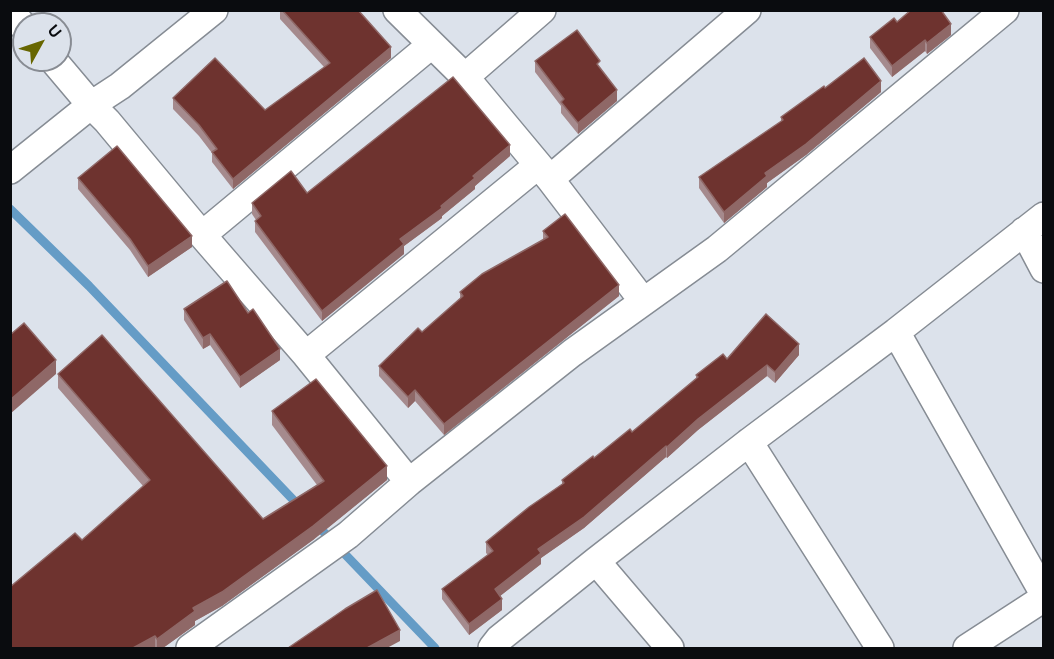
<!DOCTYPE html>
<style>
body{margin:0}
#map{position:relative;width:1054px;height:659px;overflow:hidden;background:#dce2eb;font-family:Figtree,sans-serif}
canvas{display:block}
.frame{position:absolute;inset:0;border:12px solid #0a0c0f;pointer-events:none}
.north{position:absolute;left:12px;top:12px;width:60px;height:60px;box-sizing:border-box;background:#dce2eb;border:2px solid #888c93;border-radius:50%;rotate:50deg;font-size:16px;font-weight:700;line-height:24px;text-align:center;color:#0a0c0f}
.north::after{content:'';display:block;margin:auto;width:21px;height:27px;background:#676600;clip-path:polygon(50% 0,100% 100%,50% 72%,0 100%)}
</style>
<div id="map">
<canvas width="1054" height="659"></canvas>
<div class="frame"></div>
<div class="north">U</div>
</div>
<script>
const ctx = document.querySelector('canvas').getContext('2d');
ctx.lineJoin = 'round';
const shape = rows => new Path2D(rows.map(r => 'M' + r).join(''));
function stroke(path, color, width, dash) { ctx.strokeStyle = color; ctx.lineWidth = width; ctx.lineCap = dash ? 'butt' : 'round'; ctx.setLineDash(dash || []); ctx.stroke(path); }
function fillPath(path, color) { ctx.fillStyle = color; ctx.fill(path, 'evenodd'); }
stroke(shape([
 [10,209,89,286,301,508],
 [316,524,435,648]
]), '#659cc6', 9);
const street = shape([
 [214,10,120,86,91,105,107,121,202,235,306,355,409,482],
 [397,10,465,77,550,179,643,301],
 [10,11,24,27],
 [465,77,542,10],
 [10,170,91,105,53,60],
 [550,179,747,10],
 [1024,231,1044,269],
 [202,235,431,45],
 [896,332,1044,594],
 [306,355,537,166],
 [749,442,880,648],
 [596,561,670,648],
 [190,648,348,535,409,482,572,353,717,249,1005,10],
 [492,648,499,639,596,561,749,442,896,332,1044,216],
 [967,648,1044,598]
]);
stroke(street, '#868c94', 30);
stroke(street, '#fff', 27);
fillPath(shape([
 [280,10,358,10,391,58,233,189,212,162,212,153,199,136,173,109,173,98,265,110,324,67,280,19],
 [951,35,927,54,925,51,892,77,870,48,870,37],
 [535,61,600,69,617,101,578,134,561,113,561,106,535,72],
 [825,88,881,92,806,155,767,183,767,187,724,223,699,188,699,177,781,122,781,117],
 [510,156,475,186,475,189,442,216,442,218,404,246,404,254,322,321,255,232,255,221,256,220,252,214,252,203],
 [78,178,192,247,148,277,130,250,78,189],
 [543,231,619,296,444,435,415,401,408,408,379,376,379,366,422,332,460,299,460,292,543,240],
 [184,309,248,313,280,360,240,388,210,345,203,349,184,320],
 [799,355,775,383,767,376,698,430,667,458,666,457,584,528,541,558,541,564,500,596,502,610,469,635,442,599,442,589,488,555,486,553,486,542,562,484,562,480,632,432,696,379,696,375,727,359],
 [58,374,263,519,317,485,272,425,272,411,387,480,313,540,222,606,195,621,195,625,163,648,10,648,143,486,58,388]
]), '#a58a8d');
fillPath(shape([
 [951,24,951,35,927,54,927,43],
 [925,40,925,51,892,77,892,66],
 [391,47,391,58,233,189,233,179],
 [881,81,881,92,806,155,767,183,767,187,724,223,724,212,765,173],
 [617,90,617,101,578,134,578,123],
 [510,145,510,156,475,186,475,189,442,216,442,218,404,246,404,254,322,321,322,311,400,239,441,206,473,176],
 [192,236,192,247,148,277,148,266],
 [619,285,619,296,444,435,444,424],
 [210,334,210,345,203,349,203,338],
 [799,344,799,355,775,383,775,372],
 [280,349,280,360,240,388,240,377],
 [56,360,56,374,10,414,10,400],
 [767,365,767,376,698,430,667,458,667,447,698,419],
 [415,390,415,401,408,408,408,397],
 [666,446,666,457,584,528,541,558,541,564,495,600,495,589,538,549],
 [387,466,387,480,313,540,222,606,195,621,195,625,163,648,157,648,157,639,193,608],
 [502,599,502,610,469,635,469,624],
 [400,630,400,641,387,648,367,648],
 [155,636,155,648,133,648]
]), '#8f6867');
const building = shape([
 [282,10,358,10,391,47,233,179,212,152,217,149,199,125,173,98,215,58,265,110,330,63,282,10],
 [911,10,941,10,951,24,927,43,925,40,892,66,870,37,894,18,897,22,911,10],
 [577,30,600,61,597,64,617,90,578,123,561,102,564,99,535,61,577,30],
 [864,58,881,81,806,144,765,173,767,176,724,212,699,177,783,120,781,117,824,86,825,88,864,58],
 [453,77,510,145,473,176,475,178,441,206,442,208,400,239,404,244,322,311,255,221,261,216,252,203,291,171,307,193,453,77],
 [117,146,192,236,148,266,130,239,78,178,117,146],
 [565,214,619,285,444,424,415,390,408,397,379,366,418,328,422,332,463,296,460,292,482,274,548,237,543,231,565,214],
 [227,281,248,313,253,309,280,349,240,377,210,334,203,338,184,309,227,281],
 [766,314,799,344,775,372,767,365,698,419,667,447,666,446,584,517,538,549,541,553,495,589,502,599,469,624,442,589,493,551,486,542,529,507,564,483,562,480,593,456,594,458,630,429,632,432,698,377,696,375,723,354,727,359,766,314],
 [24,323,56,360,10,400,10,335,24,323],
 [102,335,263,519,324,481,272,411,316,379,387,466,313,526,222,592,193,608,195,611,157,639,155,636,133,648,10,648,10,587,75,533,82,540,150,480,58,374,102,335],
 [377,590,400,630,367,648,288,648,345,609,377,590]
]);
fillPath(building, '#6e332f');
stroke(building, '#8f6867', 1.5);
</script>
